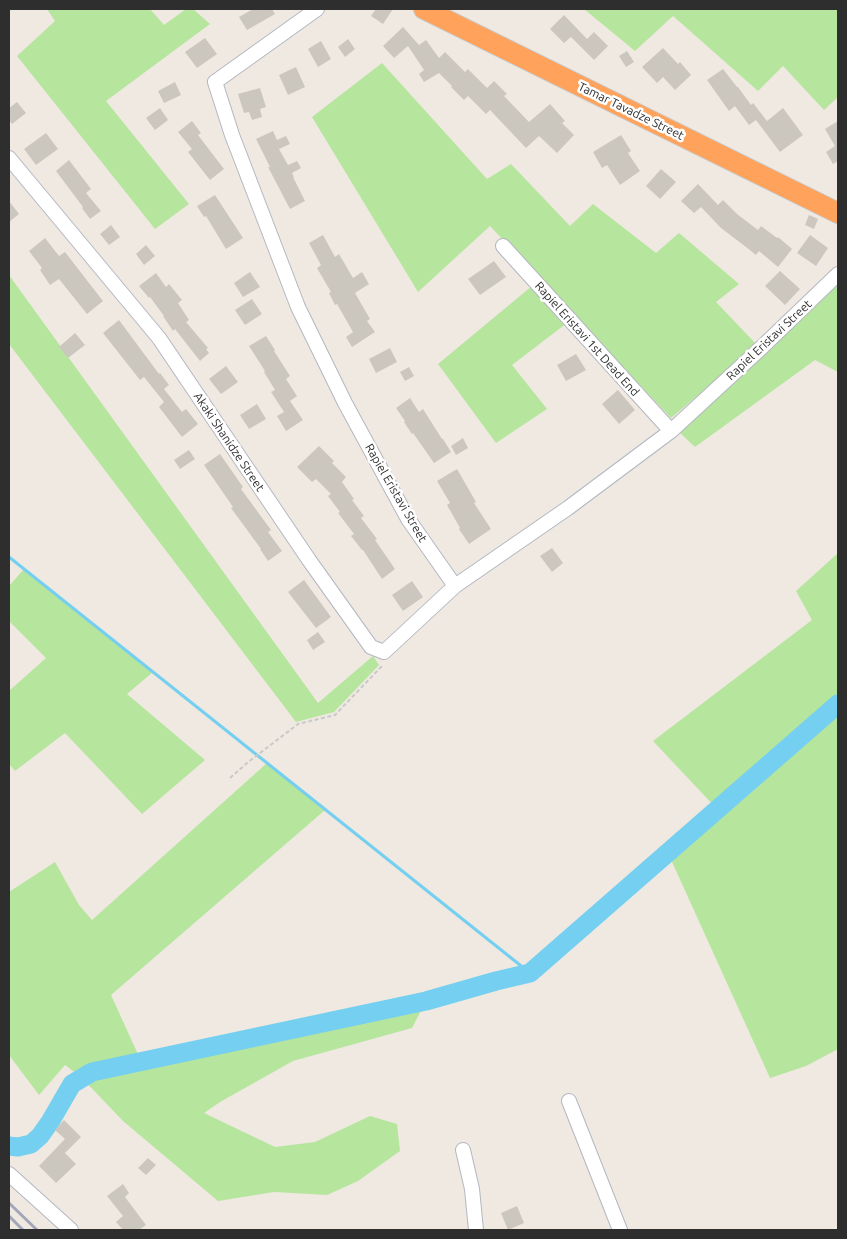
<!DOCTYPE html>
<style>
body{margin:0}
#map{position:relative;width:847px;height:1239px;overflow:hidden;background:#efe9e1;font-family:Ubuntu,sans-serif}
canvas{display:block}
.frame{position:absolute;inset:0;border:10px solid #2e2e2e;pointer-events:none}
</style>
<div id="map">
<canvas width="847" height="1239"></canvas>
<div class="frame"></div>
</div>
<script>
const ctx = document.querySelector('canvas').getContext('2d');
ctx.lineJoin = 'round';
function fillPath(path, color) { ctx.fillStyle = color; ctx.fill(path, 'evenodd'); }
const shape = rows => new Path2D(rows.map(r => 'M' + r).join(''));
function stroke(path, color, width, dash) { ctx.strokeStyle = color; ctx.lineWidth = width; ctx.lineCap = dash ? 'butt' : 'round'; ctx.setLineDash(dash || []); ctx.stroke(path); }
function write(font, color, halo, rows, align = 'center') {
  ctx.font = font + ' Ubuntu,sans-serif'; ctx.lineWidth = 5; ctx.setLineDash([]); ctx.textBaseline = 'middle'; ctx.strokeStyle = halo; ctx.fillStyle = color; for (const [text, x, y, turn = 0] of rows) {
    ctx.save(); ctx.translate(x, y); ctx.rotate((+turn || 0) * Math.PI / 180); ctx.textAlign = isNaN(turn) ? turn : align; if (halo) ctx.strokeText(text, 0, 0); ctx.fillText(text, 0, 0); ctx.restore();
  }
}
fillPath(shape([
 [47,9,150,9,164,25,186,9,193,9,210,24,106,101,189,204,155,229,17,56,55,21],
 [584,9,838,9,838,97,824,110,783,66,758,91,673,16,635,51],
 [382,63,487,179,511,164,570,226,593,204,656,253,679,233,739,284,716,302,757,345,671,418,490,226,418,292,312,117],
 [9,275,318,703,373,656,379,665,334,712,296,722,9,344],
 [838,283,838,372,815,360,695,447,679,432,793,327],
 [532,286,567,323,512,365,547,409,496,443,438,364],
 [838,553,838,1049,806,1066,770,1078,668,853,717,809,653,741,812,620,796,591],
 [24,569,153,672,127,694,205,760,142,814,65,733,15,771,9,764,9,691,46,658,9,621,9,586],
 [267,763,325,810,111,995,141,1061,426,1001,412,1028,293,1061,220,1102,204,1113,275,1147,315,1142,370,1116,397,1124,400,1151,358,1181,327,1195,274,1192,218,1201,123,1121,82,1078,65,1065,39,1095,9,1055,9,892,55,862,79,905,92,920]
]), '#b6e59e');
stroke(shape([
 [9,557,530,973]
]), '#75cff0', 3);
stroke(shape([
 [9,1146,18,1147,31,1144,40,1136,50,1122,72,1084,92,1072,426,1001,496,981,530,973,838,704]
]), '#75cff0', 19);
fillPath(shape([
 [253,9,272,9,275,14,247,30,239,17],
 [376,9,393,9,383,24,371,16],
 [564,15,587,39,594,32,608,46,594,60,571,37,564,43,550,29],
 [403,27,419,45,426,40,439,58,445,52,465,72,468,69,487,88,494,81,507,94,504,96,529,122,550,104,565,121,562,123,574,135,557,153,539,136,526,148,490,110,486,114,468,96,464,100,451,87,452,86,439,73,424,82,419,74,424,70,408,46,394,58,383,46],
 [205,38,217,54,197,68,185,52],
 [348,39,355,49,345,57,338,47],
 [321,41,331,59,318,67,308,49],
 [663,48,678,64,680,62,691,75,675,90,663,77,657,83,642,67],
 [627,51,634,62,626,67,619,56],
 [296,67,305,87,288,95,279,75],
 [723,69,737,87,738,87,751,105,753,103,767,121,783,108,803,135,780,152,756,120,749,125,735,106,729,111,707,80],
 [175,82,181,95,164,103,158,91],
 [260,88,266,107,260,109,262,117,252,120,249,112,244,113,238,94],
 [17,102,26,113,12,124,9,120,9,108],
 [160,108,168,120,155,130,146,118],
 [192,121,201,133,198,135,224,169,210,180,188,152,192,149,178,132],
 [838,121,838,161,833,164,826,152,835,146,825,129],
 [273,131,277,140,286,136,290,144,279,149,288,165,297,161,301,168,292,173,294,177,293,177,305,201,290,209,268,167,270,167,256,139],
 [46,133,58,149,36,165,24,149],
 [621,135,631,151,628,153,640,171,620,185,607,165,602,168,593,152],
 [69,160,91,189,86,193,101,211,90,219,82,208,83,207,56,171],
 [661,169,676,182,660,199,646,186],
 [698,184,718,205,723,200,737,214,758,230,761,226,777,238,778,237,792,249,778,267,759,251,756,255,746,247,721,228,701,207,694,213,681,201],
 [215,195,243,238,226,249,206,216,204,217,197,206],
 [9,201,19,214,9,222],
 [809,215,818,219,814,229,805,225],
 [111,225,120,237,109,245,100,234],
 [323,235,335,257,339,254,353,278,362,272,369,284,355,293,370,319,367,321,375,332,352,347,346,337,353,332,337,304,335,305,329,293,331,292,317,268,321,265,309,243],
 [810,235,828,248,816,266,797,253],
 [45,238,59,256,65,252,103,301,87,314,59,279,50,285,40,270,42,268,29,251],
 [146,245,155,256,144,265,136,254],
 [494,261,506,277,480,295,468,279],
 [780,271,800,289,785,305,765,286],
 [250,272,260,287,243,297,234,283],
 [156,273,166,287,169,284,182,300,178,303,189,320,186,322,208,348,206,349,209,353,200,361,175,329,173,331,163,316,164,316,150,297,149,298,139,286],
 [252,299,262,314,245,325,235,310],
 [119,320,159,374,160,373,169,385,164,389,182,412,186,409,198,424,182,437,159,407,164,402,144,377,140,380,103,333],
 [75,333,85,345,68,358,59,347],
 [266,336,275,350,274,351,290,376,286,379,297,396,290,401,303,420,286,431,277,416,284,412,271,392,275,390,264,372,265,371,249,346],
 [390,348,397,362,376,373,369,359],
 [576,354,586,370,566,381,557,365],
 [226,366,238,382,221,394,209,379],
 [409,367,414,376,405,381,400,372],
 [618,390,635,410,619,424,602,404],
 [410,398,419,412,423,409,442,439,443,439,451,452,434,463,413,433,412,434,404,422,405,421,396,408],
 [257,404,266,419,249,429,240,415],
 [463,438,468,448,456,455,451,446],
 [319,446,334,461,332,463,346,477,342,482,354,499,352,500,364,516,361,518,377,539,375,540,395,569,382,579,363,550,362,550,351,536,354,534,338,513,340,512,328,496,331,494,316,479,312,482,297,467],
 [189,450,195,459,180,469,174,460],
 [220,454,243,487,241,489,271,530,268,532,282,551,268,561,260,549,261,549,231,508,233,507,204,465],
 [457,469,476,502,474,503,491,529,469,544,459,529,460,528,447,505,450,503,437,481],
 [552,548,563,563,552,572,540,556],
 [304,580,331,617,316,628,288,592],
 [412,581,423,597,403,611,392,595],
 [318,632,325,642,313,650,307,640],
 [64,1120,81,1137,65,1153,76,1164,56,1183,39,1166,65,1139,55,1130],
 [148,1158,156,1165,146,1175,138,1168],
 [123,1184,129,1193,125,1197,146,1225,139,1230,123,1230,116,1222,123,1216,107,1196],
 [517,1206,524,1223,508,1230,501,1213]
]), '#cbc7bf');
const minor = shape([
 [317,9,215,82,232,135,298,307,345,403,408,519,455,586],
 [9,158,159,338,309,560,371,647,384,652,455,586,568,508,671,431,761,348,838,274],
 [503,246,671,431],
 [569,1101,620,1230],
 [463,1150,472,1189,476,1230],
 [9,1174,71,1230]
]);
const highway = shape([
 [424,9,838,213]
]);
stroke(minor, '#b4b7c1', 16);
stroke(highway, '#c9c9c9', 22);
stroke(shape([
 [230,778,247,763,298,724,335,715,381,667,381,664]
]), '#c9c9c9', 2, [4, 2.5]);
stroke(minor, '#fff', 14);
stroke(highway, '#ffa35c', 20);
stroke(shape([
 [9,1203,37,1230],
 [9,1216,23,1230]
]), '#a3a6b8', 3);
write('12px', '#2e2e2e', '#fff', [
 ["Tamar Tavadze Street",631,111,26],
 ["Rapiel Eristavi 1st Dead End",587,339,48],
 ["Rapiel Eristavi Street",769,340,-43],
 ["Akaki Shanidze Street",229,442,56],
 ["Rapiel Eristavi Street",396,493,60]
]);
</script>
